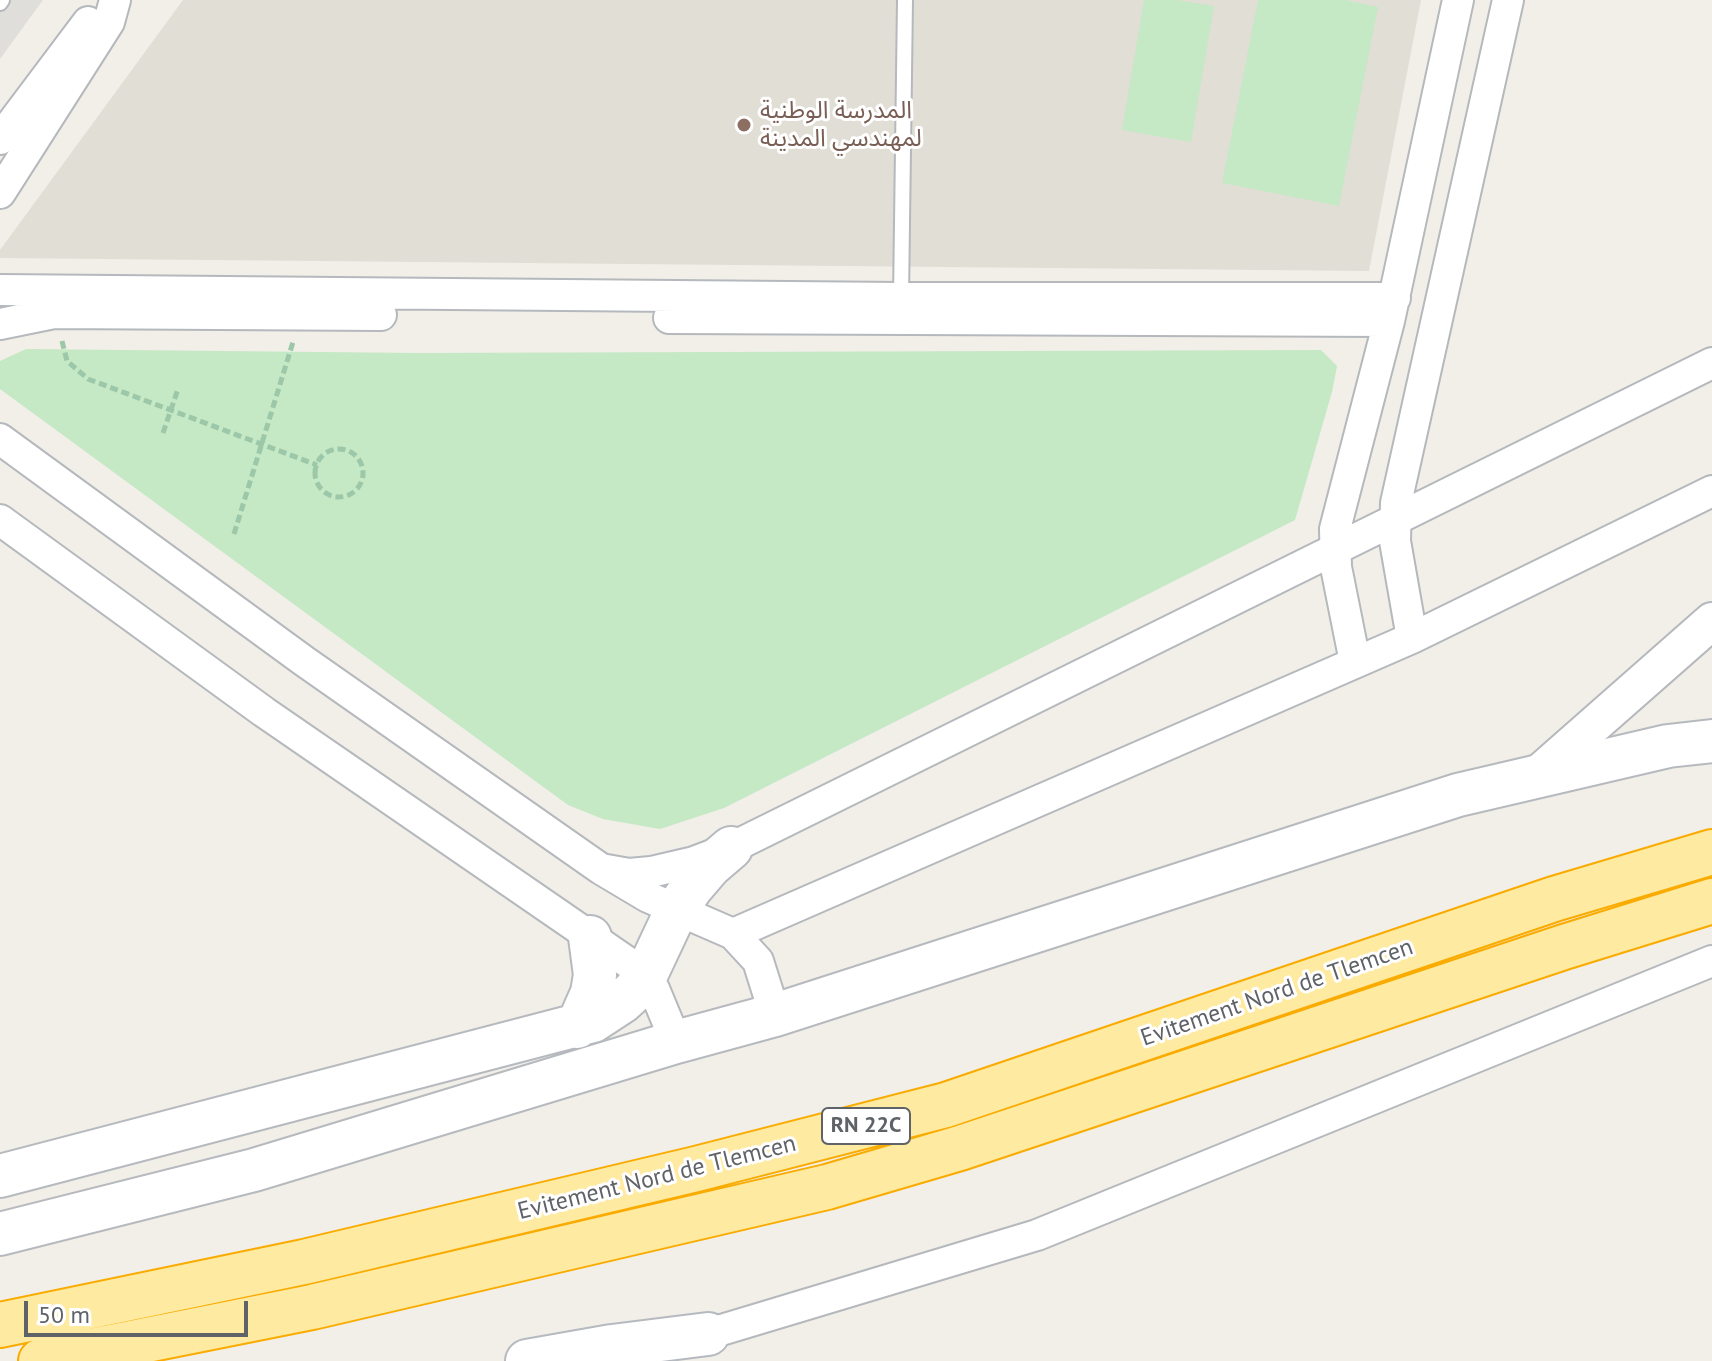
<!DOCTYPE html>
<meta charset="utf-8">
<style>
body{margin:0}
#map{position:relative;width:1712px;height:1361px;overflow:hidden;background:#f1efe8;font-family:"PT Sans",sans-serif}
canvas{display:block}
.scale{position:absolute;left:24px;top:1301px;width:224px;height:36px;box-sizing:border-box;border:4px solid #5f6368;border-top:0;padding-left:10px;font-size:24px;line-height:28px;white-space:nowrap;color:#5f6368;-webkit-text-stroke:6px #fff;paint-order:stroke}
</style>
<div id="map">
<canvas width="1712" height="1361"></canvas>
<div class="scale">50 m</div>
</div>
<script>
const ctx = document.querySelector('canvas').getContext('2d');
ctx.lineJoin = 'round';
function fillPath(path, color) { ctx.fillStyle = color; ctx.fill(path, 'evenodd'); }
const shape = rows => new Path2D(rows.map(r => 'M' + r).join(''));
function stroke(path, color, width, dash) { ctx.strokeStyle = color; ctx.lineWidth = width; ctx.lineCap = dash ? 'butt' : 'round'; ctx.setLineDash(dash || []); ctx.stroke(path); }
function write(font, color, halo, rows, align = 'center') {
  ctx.font = font + ' "PT Sans","Noto Sans Arabic",sans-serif'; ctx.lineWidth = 6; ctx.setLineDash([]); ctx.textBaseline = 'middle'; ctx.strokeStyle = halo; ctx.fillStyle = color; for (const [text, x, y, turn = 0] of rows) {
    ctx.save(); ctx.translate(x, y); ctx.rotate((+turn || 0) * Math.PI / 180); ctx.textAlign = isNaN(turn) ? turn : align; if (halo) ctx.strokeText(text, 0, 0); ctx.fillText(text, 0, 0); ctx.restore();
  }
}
fillPath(shape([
 [0,0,43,0,0,59]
]), '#e0deda');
fillPath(shape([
 [183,0,1421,0,1369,271,0,258,0,250]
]), '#e1ded6');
fillPath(shape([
 [1144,0,1177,0,1214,6,1191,142,1122,130],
 [1258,0,1345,0,1378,7,1339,206,1222,183],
 [26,349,418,353,1321,350,1337,366,1332,392,1295,520,724,808,660,829,603,819,568,805,0,389,0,361]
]), '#c5e8c5');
const service = shape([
 [0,3,2,0],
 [901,298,905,0]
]);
const minor = shape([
 [0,139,88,22],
 [0,193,109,22,115,0],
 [0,290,901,298,1395,298],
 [669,318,1389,321],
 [0,324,54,313,381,315],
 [0,439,304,661,601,869,648,897,733,934,758,961,775,1015],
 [0,520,264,712,636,968,654,989,676,1042],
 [1412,638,1395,541,1396,503,1508,0],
 [1355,662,1336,567,1335,529,1389,321,1458,0],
 [601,869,629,874,651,872,694,862,731,848,1712,363],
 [733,934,1412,638,1712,491],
 [708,1334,1037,1235,1712,961]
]);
const tertiary = shape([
 [1537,775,1712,621]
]);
const secondary = shape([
 [577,1027,592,993,595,975,590,937],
 [0,1176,593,1021,622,1002,634,991,645,977,677,909,692,887,710,866,731,848],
 [0,1234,254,1170,676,1042,775,1015,1458,795,1668,746,1712,741],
 [527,1361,612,1346,708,1334]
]);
const trunk = shape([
 [0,1325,304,1262,696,1169,946,1105,1554,899,1712,852],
 [41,1361,312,1307,827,1187,960,1148,1564,947,1712,901]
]);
stroke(service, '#b5b8bc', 18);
stroke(minor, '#b5b8bc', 34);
stroke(tertiary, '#b5b8bc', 40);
stroke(secondary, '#b6babf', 46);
stroke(trunk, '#f9ab00', 48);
stroke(shape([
 [62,341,67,361,88,379,317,465],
 [163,433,178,389],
 '315 473a24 24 0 1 1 48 0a24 24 0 1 1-48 0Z',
 [234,534,293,342]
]), '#9cc7a9', 5, [8, 4]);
stroke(service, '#fff', 14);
stroke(minor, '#fff', 30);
stroke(tertiary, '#fff', 36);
stroke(secondary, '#fff', 42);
stroke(trunk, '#feeaa1', 44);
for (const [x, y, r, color] of [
 [744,125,8,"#8d6e63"]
]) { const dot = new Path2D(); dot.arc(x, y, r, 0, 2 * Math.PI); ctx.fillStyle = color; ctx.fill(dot); stroke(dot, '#fff', 3); }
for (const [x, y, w] of [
 [866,1126,88]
]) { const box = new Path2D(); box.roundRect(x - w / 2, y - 18, w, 36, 6); ctx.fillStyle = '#fff'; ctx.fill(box); stroke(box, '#5f6368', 2); }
write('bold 22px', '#5f6368', null, [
 ["RN 22C",866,1126]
]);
write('24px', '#785e54', '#fff', [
 ["المدرسة الوطنية",760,111],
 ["لمهندسي المدينة",760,139]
], 'left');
write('24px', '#5f6368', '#fff', [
 ["Evitement Nord de Tlemcen",1277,993,-19],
 ["Evitement Nord de Tlemcen",657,1178,-14]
]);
</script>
